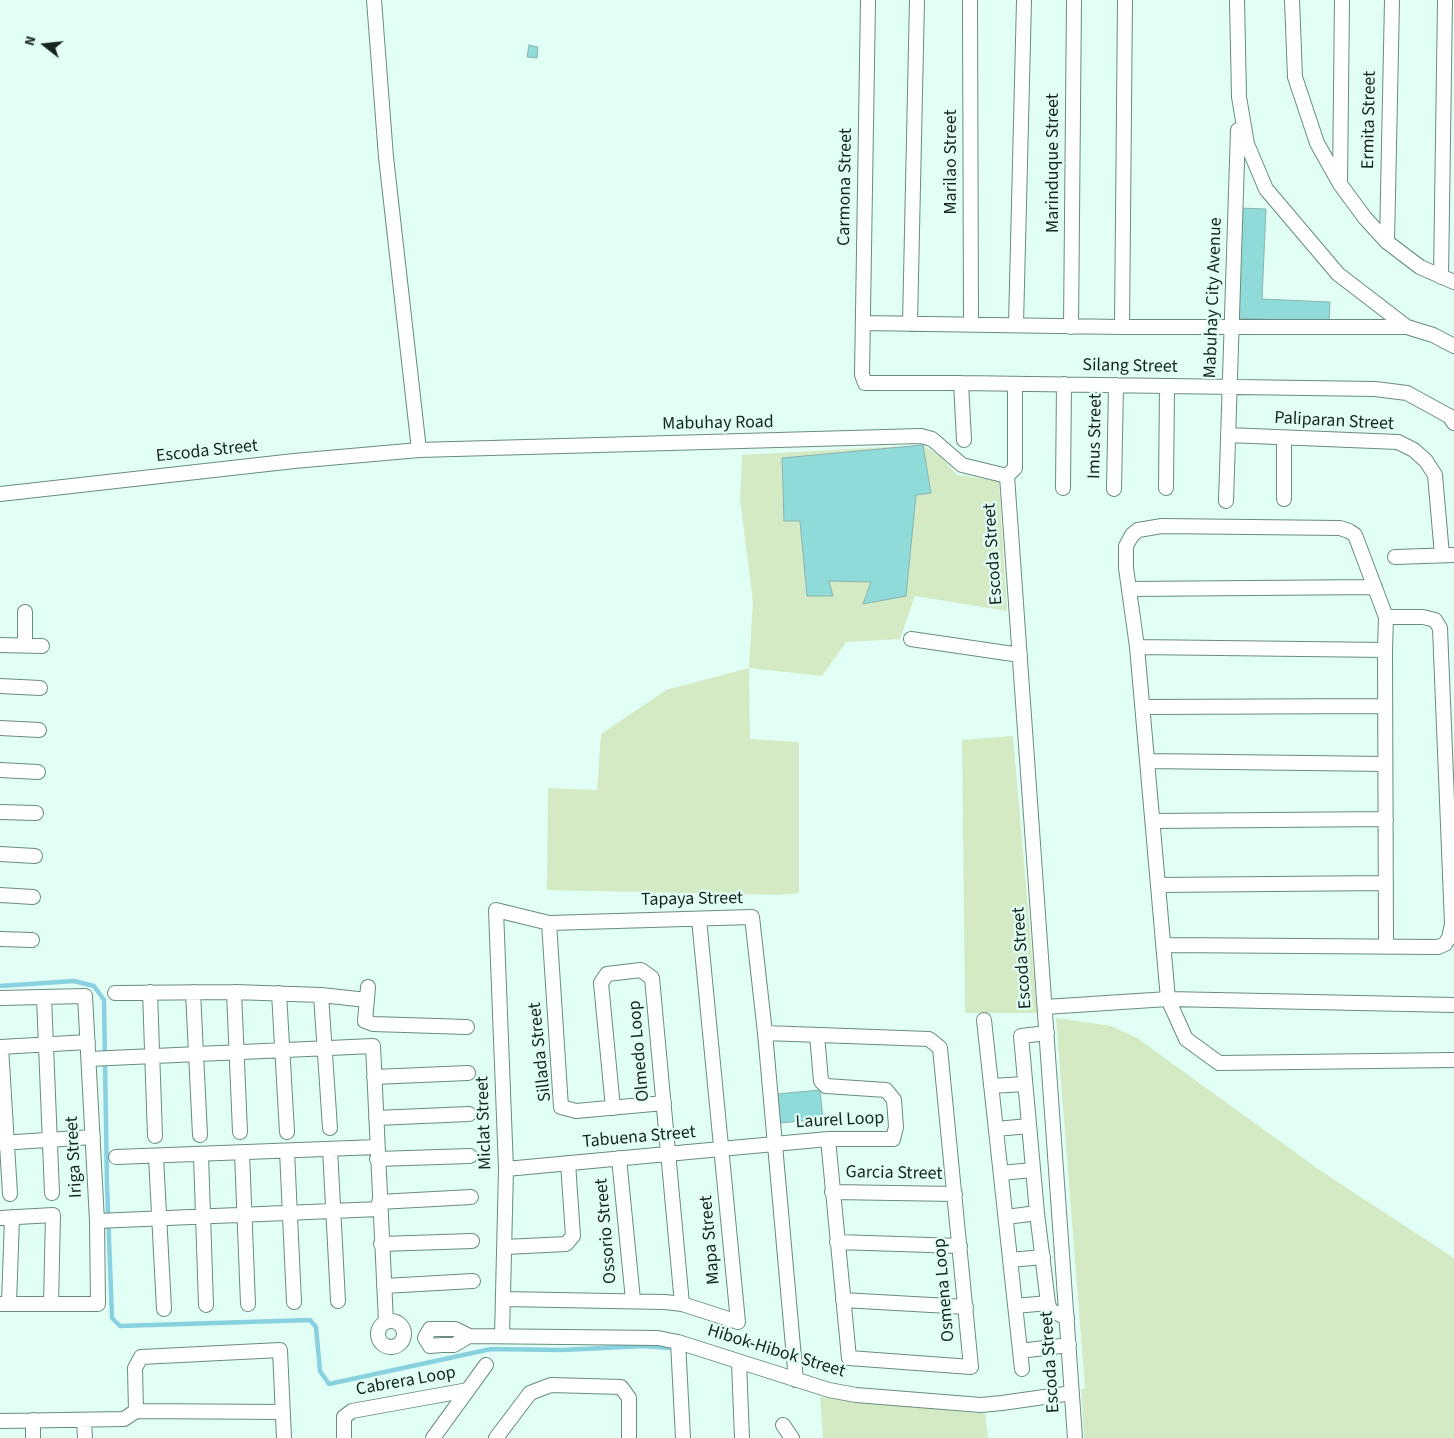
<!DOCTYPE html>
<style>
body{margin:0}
#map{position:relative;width:1454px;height:1438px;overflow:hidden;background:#e2fff5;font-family:"Source Sans 3",sans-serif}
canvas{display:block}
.north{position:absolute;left:20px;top:20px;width:50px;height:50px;-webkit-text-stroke:4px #e2fff5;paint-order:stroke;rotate:286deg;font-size:14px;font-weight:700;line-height:20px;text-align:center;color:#16241f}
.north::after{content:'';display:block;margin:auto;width:18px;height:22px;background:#16241f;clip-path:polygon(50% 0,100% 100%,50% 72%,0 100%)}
</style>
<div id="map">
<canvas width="1454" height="1438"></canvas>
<div class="north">N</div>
</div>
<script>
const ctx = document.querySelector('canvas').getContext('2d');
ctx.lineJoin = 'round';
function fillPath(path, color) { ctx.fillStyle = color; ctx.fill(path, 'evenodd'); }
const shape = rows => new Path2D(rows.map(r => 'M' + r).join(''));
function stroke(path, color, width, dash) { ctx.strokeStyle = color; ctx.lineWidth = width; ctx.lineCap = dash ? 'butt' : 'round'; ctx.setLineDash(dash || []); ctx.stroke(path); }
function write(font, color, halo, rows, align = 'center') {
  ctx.font = font + ' "Source Sans 3",sans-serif'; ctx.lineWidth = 4.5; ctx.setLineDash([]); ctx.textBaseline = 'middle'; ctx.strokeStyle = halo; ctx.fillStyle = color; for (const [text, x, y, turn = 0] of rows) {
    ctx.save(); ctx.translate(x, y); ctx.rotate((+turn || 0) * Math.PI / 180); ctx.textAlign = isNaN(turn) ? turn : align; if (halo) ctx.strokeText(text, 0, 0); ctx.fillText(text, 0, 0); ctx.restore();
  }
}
fillPath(shape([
 [923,445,942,458,957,475,999,481,1007,611,915,596,900,639,846,642,822,676,749,668,750,739,799,742,799,893,779,895,547,890,548,788,597,790,601,734,666,690,749,668,753,602,740,499,742,455],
 [1013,736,1037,1013,965,1013,962,740],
 [1056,1018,1111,1026,1137,1038,1321,1171,1454,1258,1454,1438,1084,1438,1081,1389,1085,1388],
 [820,1397,976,1413,985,1411,988,1438,823,1438]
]), '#d3eac5');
stroke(shape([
 [0,986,74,981,94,986,104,1000,107,1186,112,1318,120,1326,310,1320,316,1327,320,1371,329,1384,491,1349,562,1350,645,1346,669,1348]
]), '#89d0e1', 4.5);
const building = shape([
 [529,45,538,47,537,58,527,57,529,45],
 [1239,208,1266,209,1262,299,1330,302,1329,322,1235,318,1239,208],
 [923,445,931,493,916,495,906,596,863,604,871,582,829,581,833,596,807,596,800,521,784,521,782,458,923,445],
 [820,1090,823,1119,780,1123,777,1094,820,1090]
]);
fillPath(building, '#8fdbd9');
stroke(building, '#8db3b2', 1);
const minor = shape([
 [374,0,386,157,419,450],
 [868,0,862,375,865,383,961,383,1375,389,1407,393,1449,416,1454,423],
 [970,0,971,324],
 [1237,0,1239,97,1247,144,1266,189,1338,274,1407,327,1433,335,1454,346],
 [1292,0,1295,77,1317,143,1340,184,1365,218,1387,242,1420,267,1454,282],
 [1340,184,1342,0],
 [1387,242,1392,0],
 [1441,277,1445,0],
 [863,323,1122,327,1407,327],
 [910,324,917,0],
 [1016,325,1024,0],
 [1071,327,1074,0],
 [1122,327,1125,0],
 [961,383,964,440],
 [1228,435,1398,442,1414,450,1426,461,1435,475,1442,555],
 [1284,438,1284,499],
 [1007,476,1075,1438],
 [1007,476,1015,468,1015,384],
 [1063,488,1064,384],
 [1166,488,1167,386],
 [1114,489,1116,385],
 [0,494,294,461,419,450,921,436,932,439,962,465,1007,476],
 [1226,501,1238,130],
 [1395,557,1454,555],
 [1129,589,1375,587],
 [911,639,1020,655],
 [0,645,42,646],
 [25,645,25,612],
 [1137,647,1126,568,1126,546,1132,535,1138,530,1162,526,1340,528,1349,531,1355,535,1386,617],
 [1385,650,1137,647,1168,999,1186,1039,1219,1063,1454,1060],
 [0,686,40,688],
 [1143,707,1385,706],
 [0,728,39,730],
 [1147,761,1385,764],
 [0,770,38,772],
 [0,812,36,813],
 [1153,821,1386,819],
 [0,854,35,856],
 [1158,885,1386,883],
 [0,895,33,897],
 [549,923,561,1107,576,1111,664,1103],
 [0,939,32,940],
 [1163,945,1438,947,1445,944,1449,938,1452,924,1440,628,1435,620,1423,617,1386,617,1385,650,1386,946],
 [368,987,365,1021,373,1024,467,1027],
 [150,992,155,1136],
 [193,992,200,1135],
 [234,992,240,1132],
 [115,993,234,992,321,995,367,1000],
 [279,993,287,1132],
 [321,995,330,1128],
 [44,997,52,1193],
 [0,998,85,996,97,1221,98,1304,0,1304],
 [1045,1007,1168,999,1454,1005],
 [984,1020,1022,1369],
 [765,1033,929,1039,940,1048,971,1367,849,1358,828,1139],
 [1047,1033,1021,1036,1037,1213,1048,1303,1050,1310,1067,1318],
 [0,1047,88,1042],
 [1,1047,10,1194],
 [89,1059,373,1046,386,1322],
 [374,1077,468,1073],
 [991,1086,1025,1084],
 [613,1108,601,983,607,974,641,970,652,978,682,1304],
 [376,1118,469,1114],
 [996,1129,1029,1126],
 [0,1143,93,1137],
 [330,1149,338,1301],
 [287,1151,294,1302],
 [242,1153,248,1304],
 [201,1155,206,1305],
 [116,1157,377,1147],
 [156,1157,164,1309],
 [619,1158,633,1300],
 [377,1159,470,1156],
 [506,1169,828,1139,893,1139,896,1127,894,1100,886,1090,826,1086,821,1081,817,1035],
 [1001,1173,1033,1170],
 [832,1192,955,1194],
 [379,1202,471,1197],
 [1006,1217,1037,1213],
 [0,1218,53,1215,51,1304],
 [97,1221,379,1209],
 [837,1242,960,1246],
 [381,1244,472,1241],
 [505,1247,566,1244,573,1236,568,1163],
 [1010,1260,1043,1257],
 [384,1286,473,1281],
 [503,1299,665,1302,682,1304,738,1322,699,919],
 [843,1300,966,1307],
 [9,1304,12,1217],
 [1015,1306,1048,1303],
 '378 1334a13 13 0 1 1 26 0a13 13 0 1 1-26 0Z',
 [502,1336,506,1169,496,910,549,923,752,917,765,1033,796,1380],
 [425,1338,430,1329,455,1329,469,1336,658,1338,678,1342,829,1390,856,1395,981,1405,1002,1403,1072,1393],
 [425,1338,430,1346,442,1345,454,1345,469,1336],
 [678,1342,683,1438],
 [1020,1351,1069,1345],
 [739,1362,742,1438],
 [136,1411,135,1368,141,1357,280,1350,284,1438],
 [33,1420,33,1438],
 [84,1420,85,1438],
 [0,1421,124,1419,136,1411,283,1412],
 [783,1425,792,1438],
 [344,1438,344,1417,352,1411,468,1390],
 [433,1438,486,1365],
 [496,1438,530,1393,551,1385,621,1387,629,1398,629,1438]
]);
stroke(minor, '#698b80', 16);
stroke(minor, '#fff', 14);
write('18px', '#16241f', '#e2fff5', [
 ["Ermita Street",1370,120,-89],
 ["Marilao Street",952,162,-90],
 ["Marinduque Street",1054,163,-90],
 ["Carmona Street",846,187,-89],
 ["Mabuhay City Avenue",1214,298,-88],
 ["Silang Street",1130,367,1],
 ["Paliparan Street",1334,422,3],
 ["Mabuhay Road",718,424,-1],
 ["Imus Street",1096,436,-89],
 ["Escoda Street",207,452,-6],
 ["Escoda Street",994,554,-94],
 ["Tapaya Street",692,900,-1],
 ["Escoda Street",1023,958,-94],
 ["Olmedo Loop",640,1051,-95],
 ["Sillada Street",541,1052,-96],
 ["Laurel Loop",840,1121,-3],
 ["Miclat Street",485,1123,-92],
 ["Tabuena Street",639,1138,-5],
 ["Iriga Street",75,1157,-93],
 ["Garcia Street",894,1174,1],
 ["Ossorio Street",607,1231,-95],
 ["Mapa Street",711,1240,-95],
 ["Osmena Loop",945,1290,-95],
 ["Hibok-Hibok Street",776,1352,17],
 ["Escoda Street",1051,1362,-94],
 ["Cabrera Loop",406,1382,-10]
]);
</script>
